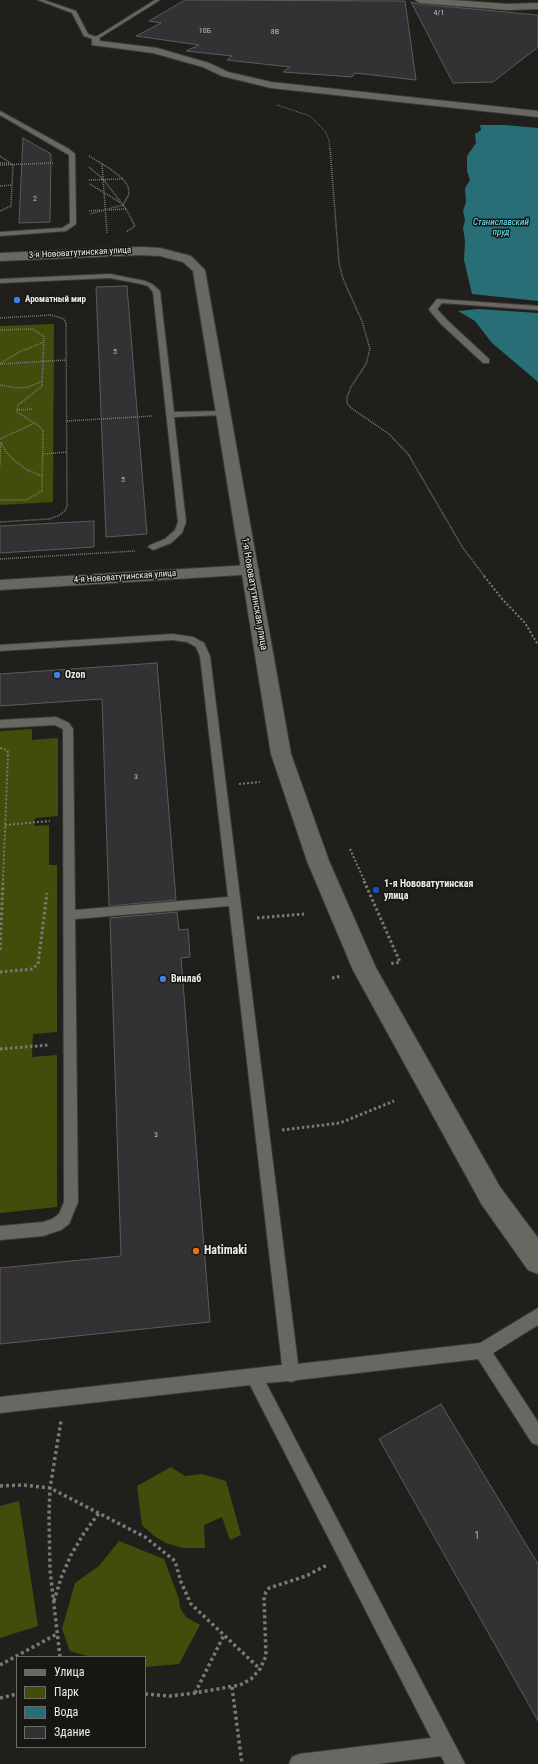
<!DOCTYPE html>
<meta charset="utf-8">
<style>
body{margin:0}
#map{position:relative;width:538px;height:1764px;overflow:hidden;background:#211f1b;font-family:"Roboto Condensed",sans-serif}
canvas{display:block}
.legend{position:absolute;left:16px;top:1656px;width:130px;height:92px;box-sizing:border-box;background:#181612;border:1px solid #6d6b68;margin:0;padding:5px 7px;list-style:none;font-size:12px;color:#ecebe8}
.legend li{display:flex;align-items:center;gap:8px;height:20px}
.legend b{width:20px;border:1px solid #6d6b68}
</style>
<div id="map">
<canvas width="538" height="1764"></canvas>
<ul class="legend">
<li><b style="height:5px;background:#696762"></b>Улица</li>
<li><b style="height:11px;background:#424d0b"></b>Парк</li>
<li><b style="height:11px;background:#286e76"></b>Вода</li>
<li><b style="height:11px;background:#343134"></b>Здание</li>
</ul>
</div>
<script>
const ctx = document.querySelector('canvas').getContext('2d');
ctx.lineJoin = 'round';
function fillPath(path, color) { ctx.fillStyle = color; ctx.fill(path, 'evenodd'); }
const shape = rows => new Path2D(rows.map(r => 'M' + r).join(''));
function stroke(path, color, width, dash) { ctx.strokeStyle = color; ctx.lineWidth = width; ctx.lineCap = dash ? 'butt' : 'round'; ctx.setLineDash(dash || []); ctx.stroke(path); }
function write(font, color, halo, rows, align = 'center') {
  ctx.font = font + ' "Roboto Condensed",sans-serif'; ctx.lineWidth = 3; ctx.setLineDash([]); ctx.textBaseline = 'middle'; ctx.strokeStyle = halo; ctx.fillStyle = color; for (const [text, x, y, turn = 0] of rows) {
    ctx.save(); ctx.translate(x, y); ctx.rotate((+turn || 0) * Math.PI / 180); ctx.textAlign = isNaN(turn) ? turn : align; if (halo) ctx.strokeText(text, 0, 0); ctx.fillText(text, 0, 0); ctx.restore();
  }
}
fillPath(shape([
 [54,324,53,502,0,505,0,326],
 [32,729,32,740,58,738,58,816,35,818,34,826,49,825,49,865,57,865,57,1032,33,1034,32,1057,57,1055,57,1207,0,1213,0,731],
 [171,1467,185,1476,202,1474,226,1481,241,1535,230,1540,222,1517,204,1525,205,1548,183,1548,166,1543,154,1536,142,1525,137,1486],
 [19,1501,38,1626,0,1638,0,1506],
 [119,1541,164,1559,179,1599,180,1608,186,1617,200,1625,179,1664,145,1667,145,1657,91,1657,70,1651,62,1629,75,1583,99,1566]
]), '#424d0b');
fillPath(shape([
 [480,125,505,125,538,128,538,301,472,294,464,260,465,241,463,228,465,220,463,211,466,202,465,188,470,180,467,171,467,156,476,143,475,134,481,130],
 [478,309,538,313,538,382,492,343,475,321,458,311]
]), '#286e76');
const building = shape([
 [185,0,405,1,416,80,355,73,352,77,283,72,290,67,227,60,232,56,186,51,199,45,136,36,161,23,149,21,185,0],
 [411,2,419,4,538,15,538,47,493,82,453,83,411,2],
 [23,138,51,154,50,222,19,223,23,138],
 [127,286,147,534,106,537,96,287,127,286],
 [94,521,94,547,0,553,0,526,94,521],
 [157,663,176,900,109,906,102,699,0,706,0,674,157,663],
 [177,912,179,930,188,929,190,957,181,958,210,1322,0,1344,0,1268,121,1256,110,918,177,912],
 [441,1404,538,1564,538,1721,379,1439,441,1404]
]);
fillPath(building, '#343134');
stroke(building, '#5e5a5e', 1);
const service = shape([
 [38,0,44,0,76,11,88,34,96,37,155,0,160,0,96,40,84,36,72,13,38,0],
 [0,111,69,149,75,154,76,224,66,231,0,236,0,232,62,228,70,223,69,155,0,115,0,111],
 [110,274,145,281,152,284,160,291,174,412,223,411,227,413,223,415,174,417,186,522,182,533,171,543,153,550,148,547,150,545,165,539,175,530,178,522,153,292,148,286,141,284,110,278,0,283,0,279,110,274],
 [437,299,538,306,538,310,442,303,437,309,447,320,489,359,489,363,483,363,441,324,430,311,429,309,437,299],
 [172,634,193,637,204,643,210,656,298,1364,480,1343,538,1308,538,1325,493,1353,538,1422,538,1445,532,1443,478,1359,297,1380,291,1382,288,1381,266,1383,465,1764,445,1764,441,1756,377,1764,289,1764,292,1757,299,1754,431,1738,250,1385,0,1413,0,1397,282,1365,229,906,75,919,78,1202,69,1224,61,1230,43,1236,0,1240,0,1226,43,1222,52,1219,59,1214,64,1202,63,729,55,725,0,728,0,720,56,717,69,723,73,729,75,910,228,897,200,656,196,647,187,642,172,640,0,651,0,645,172,634]
]);
const minor = shape([
 [415,0,451,0,508,4,538,3,538,9,508,10,419,3,415,0],
 [96,36,99,37,100,41,157,48,209,63,228,72,271,82,538,111,538,117,271,88,222,76,203,67,153,53,92,45,92,39,96,36],
 [250,565,256,566,259,570,256,574,0,590,0,580,250,565]
]);
const tertiary = shape([
 [140,247,160,248,191,256,205,270,291,754,329,861,376,968,500,1187,538,1238,538,1274,528,1270,482,1205,353,970,307,861,271,754,193,271,183,262,160,256,140,255,0,261,0,253,140,247]
]);
stroke(service, '#3c3b38', 2);
stroke(minor, '#3c3b38', 2);
stroke(tertiary, '#3c3b38', 2);
stroke(shape([
 [277,105,310,116,325,131,329,140,330,149]
]), '#7b7976', 1, [1, 1]);
stroke(shape([
 [330,148,339,263,343,279,362,321,370,349,366,364,351,387,347,397,347,403,351,408,389,434,408,454,463,548,485,577],
 [0,156,13,165,11,206,0,211],
 [89,156,109,168,123,179,128,186,129,194,123,205,90,214],
 [0,163,9,163],
 [102,164,107,233],
 [0,165,53,163],
 [89,167,103,179,126,209,135,226,126,232],
 [89,180,123,179],
 [90,184,121,203],
 [0,186,12,185],
 [109,210,126,209],
 [89,211,100,210],
 [0,318,51,315,64,319,66,323,67,506,65,511,58,516,49,519,0,522],
 [0,330,32,329,44,336,42,386,18,405,17,412,39,426,43,431,42,491,26,500,0,500],
 [1,363,19,352,44,342],
 [0,364,66,360],
 [0,385,17,388,28,387,43,381],
 [17,410,32,409],
 [67,421,153,416],
 [0,439,35,423],
 [1,442,6,452,15,461,27,470,42,476],
 [43,454,67,452],
 [0,466,1,442],
 [0,559,135,551]
]), '#7b7976', 1.5, [1, 1]);
stroke(shape([
 [484,576,503,600,525,623,538,645],
 [0,748,7,750,8,753,3,882],
 [239,784,260,782],
 [5,825,50,821],
 [350,849,365,882]
]), '#7b7976', 2, [2, 2]);
stroke(shape([
 [364,881,400,962,389,964],
 [257,918,304,914],
 [0,950,3,881],
 [0,972,32,969,38,964,47,893],
 [332,978,342,976],
 [0,1049,49,1045],
 [282,1130,340,1123,394,1101]
]), '#7b7976', 3, [2.5, 2.5]);
stroke(shape([
 [0,1486,23,1485,50,1488,145,1537,175,1561,181,1582,191,1604,260,1669],
 [54,1601,61,1578,71,1555,84,1533,99,1513],
 [60,1657,50,1570,49,1515,50,1488,61,1421],
 [0,1665,57,1634],
 [232,1687,242,1764],
 [195,1693,224,1635],
 [145,1694,170,1696,195,1693,240,1685,251,1679,260,1669,266,1656,264,1597,266,1592,269,1588,306,1576,327,1565],
 [0,1698,17,1694]
]), '#7b7976', 3.5, [3, 3]);
fillPath(service, '#696762');
fillPath(minor, '#696762');
fillPath(tertiary, '#696762');
for (const [x, y, r, color] of [
 [17,300,4,"#3f7fe0"],
 [57,675,4,"#3f7fe0"],
 [376,890,4,"#1a4fb4"],
 [163,979,4,"#3f7fe0"],
 [196,1251,4,"#e8710a"]
]) { const dot = new Path2D(); dot.arc(x, y, r, 0, 2 * Math.PI); ctx.fillStyle = color; ctx.fill(dot); stroke(dot, '#181612', 1.5); }
write('8px', '#bebcbb', null, [
 ["4/1",439,13],
 ["10Б",205,31],
 ["8В",275,32],
 ["2",35,199],
 ["5",115,352],
 ["5",123,480],
 ["3",136,777],
 ["3",156,1135]
]);
write('italic 9px', '#67ebfb', '#181612', [
 ["Станиславский",501,223],
 ["пруд",501,233]
]);
write('9px', '#ecebe8', '#181612', [
 ["3-я Нововатутинская улица",80,253,-3],
 ["4-я Нововатутинская улица",125,577,-4]
]);
write('bold 9px', '#ecebe8', '#181612', [
 ["Ароматный мир",25,300]
], 'left');
write('10px', '#ecebe8', '#181612', [
 ["1-я Нововатутинская улица",254,594,80]
]);
write('bold 10px', '#ecebe8', '#181612', [
 ["Ozon",65,675],
 ["1-я Нововатутинская",384,884],
 ["улица",384,896],
 ["Винлаб",171,979]
], 'left');
write('10px', '#bebcbb', null, [
 ["1",477,1536]
]);
write('bold 12px', '#ecebe8', '#181612', [
 ["Hatimaki",204,1251]
], 'left');
</script>
